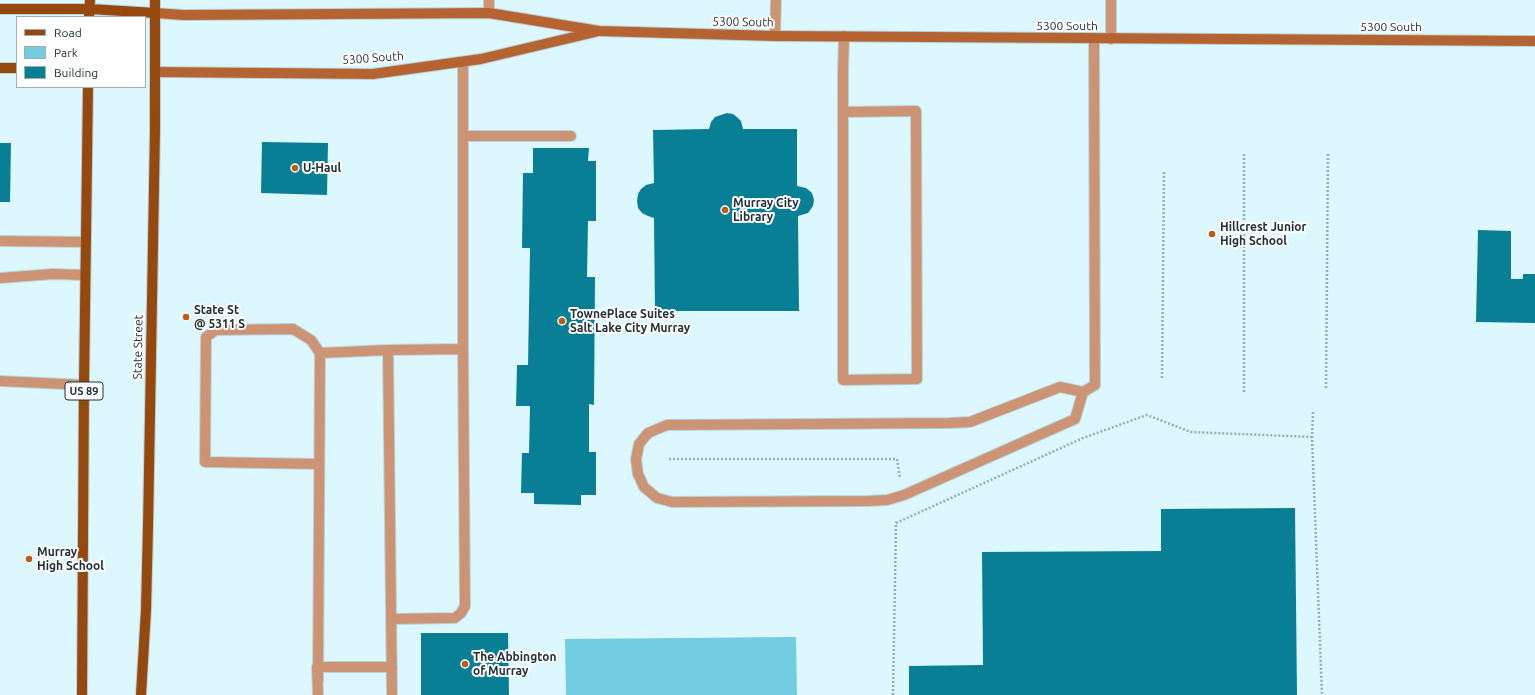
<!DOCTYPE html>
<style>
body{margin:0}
#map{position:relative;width:1535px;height:695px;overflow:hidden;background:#dcf7fe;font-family:Ubuntu,sans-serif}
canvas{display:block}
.legend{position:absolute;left:16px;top:16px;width:130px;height:72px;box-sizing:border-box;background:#fefffe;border:1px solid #a5adae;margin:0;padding:5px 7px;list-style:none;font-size:12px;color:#203136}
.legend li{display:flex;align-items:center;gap:8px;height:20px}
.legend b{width:20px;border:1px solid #a5adae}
</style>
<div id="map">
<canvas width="1535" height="695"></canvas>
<ul class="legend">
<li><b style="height:5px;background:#96490f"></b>Road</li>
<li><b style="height:11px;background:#72cde3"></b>Park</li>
<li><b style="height:11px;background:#087f95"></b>Building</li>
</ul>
</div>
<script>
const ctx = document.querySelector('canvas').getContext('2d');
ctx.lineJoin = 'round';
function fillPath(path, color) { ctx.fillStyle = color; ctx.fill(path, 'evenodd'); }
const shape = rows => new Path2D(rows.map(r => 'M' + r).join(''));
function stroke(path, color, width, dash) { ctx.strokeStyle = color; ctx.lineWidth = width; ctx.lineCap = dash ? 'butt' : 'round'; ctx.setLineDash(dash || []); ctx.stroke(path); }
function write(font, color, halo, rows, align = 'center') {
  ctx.font = font + ' Ubuntu,sans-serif'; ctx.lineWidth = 4; ctx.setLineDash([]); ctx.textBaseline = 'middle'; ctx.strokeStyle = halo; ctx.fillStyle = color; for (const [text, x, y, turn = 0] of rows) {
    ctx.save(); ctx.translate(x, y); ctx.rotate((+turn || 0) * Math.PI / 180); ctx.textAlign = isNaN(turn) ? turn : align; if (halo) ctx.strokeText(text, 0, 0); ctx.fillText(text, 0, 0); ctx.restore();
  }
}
fillPath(shape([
 [796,637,797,695,566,695,565,639]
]), '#72cde3');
fillPath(shape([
 [727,113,733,114,738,118,741,121,743,129,797,129,797,186,806,188,812,193,814,200,813,206,808,213,798,216,799,311,655,311,654,218,648,216,642,213,638,208,637,201,638,194,641,189,646,185,654,183,653,130,709,129,711,122,715,117],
 [262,142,328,143,327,195,261,193],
 [0,143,11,143,10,202,0,202],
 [533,148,589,148,588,161,596,161,596,221,588,221,587,277,595,277,594,405,589,404,589,452,596,452,596,495,581,495,581,505,534,504,534,493,521,493,522,453,529,453,530,406,516,406,517,365,528,365,530,248,522,248,523,173,533,173],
 [1478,230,1511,231,1511,279,1523,279,1523,274,1535,274,1535,323,1476,322],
 [1295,508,1297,695,909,695,909,666,983,665,982,552,1161,551,1161,509],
 [421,633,508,633,509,695,421,695]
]), '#087f95');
const service = shape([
 [489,0,489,13],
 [1111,0,1111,39],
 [463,62,463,349],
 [843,112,916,111,917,379,843,380,843,72,844,36],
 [463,136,571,136],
 [0,241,86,242],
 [0,278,53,274,85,275],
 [0,381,84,385],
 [1083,392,1075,419,904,495,887,500,868,501,672,502,657,498,644,487,638,474,636,459,639,444,648,433,667,425,950,423,970,422,1060,387,1083,392,1095,385,1094,39],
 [319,464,205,462,206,337,216,330,293,329,311,340,320,353],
 [391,619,455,618,461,613,465,606,463,349,388,350,392,695],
 [318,682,320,353,388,350],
 [318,695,317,667,392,667]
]);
const minor = shape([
 [775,36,776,0]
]);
const secondary = shape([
 [155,13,184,15,489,13,599,31,775,36,1535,41],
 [155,72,373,74,481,59,595,32]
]);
const primary = shape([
 [0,9,90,9,155,13],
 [89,17,90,0],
 [0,68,17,68],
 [82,695,84,385,88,87],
 [141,695,146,610,148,527,155,130,155,0]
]);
stroke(service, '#bad3da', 12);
stroke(minor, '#bad3da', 12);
stroke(secondary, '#bad3da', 12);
stroke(primary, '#bad3da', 12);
stroke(shape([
 [1162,378,1164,172],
 [1326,388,1328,153],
 [1244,392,1244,152],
 [1313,412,1312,437,1322,695],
 [669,459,897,459,900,478],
 [893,695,896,523,1083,438,1147,415,1191,432,1312,437]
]), '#95acb2', 2.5, [2, 2]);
stroke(service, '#cc9474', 10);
stroke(minor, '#cc9474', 10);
stroke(secondary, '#b56431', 10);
stroke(primary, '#96490f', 10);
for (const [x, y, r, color] of [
 [295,168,4,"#bb5c15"],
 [725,210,4,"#bb5c15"],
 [1212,234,4,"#bb5c15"],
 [186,317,4,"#bb5c15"],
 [562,321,4,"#bb5c15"],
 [29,559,4,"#bb5c15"],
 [465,664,4,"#bb5c15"]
]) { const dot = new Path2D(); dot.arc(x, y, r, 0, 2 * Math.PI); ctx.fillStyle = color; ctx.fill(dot); stroke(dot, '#fefffe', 1.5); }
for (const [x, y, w] of [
 [84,391,38]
]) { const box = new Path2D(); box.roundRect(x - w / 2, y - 9, w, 18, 3); ctx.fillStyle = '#fefffe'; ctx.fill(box); stroke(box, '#203136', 1); }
write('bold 11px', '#203136', null, [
 ["US 89",84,391]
]);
write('12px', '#203136', '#fefffe', [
 ["5300 South",743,22,1],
 ["5300 South",1067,26],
 ["5300 South",1391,27],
 ["5300 South",373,58,-4],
 ["State Street",138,347,-89]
]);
write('bold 12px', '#203136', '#fefffe', [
 ["U-Haul",303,168],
 ["Murray City",733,203],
 ["Library",733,217],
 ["Hillcrest Junior",1220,227],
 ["High School",1220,241],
 ["State St",194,310],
 ["@ 5311 S",194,324],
 ["TownePlace Suites",570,314],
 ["Salt Lake City Murray",570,328],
 ["Murray",37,552],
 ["High School",37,566],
 ["The Abbington",473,657],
 ["of Murray",473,671]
], 'left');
</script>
